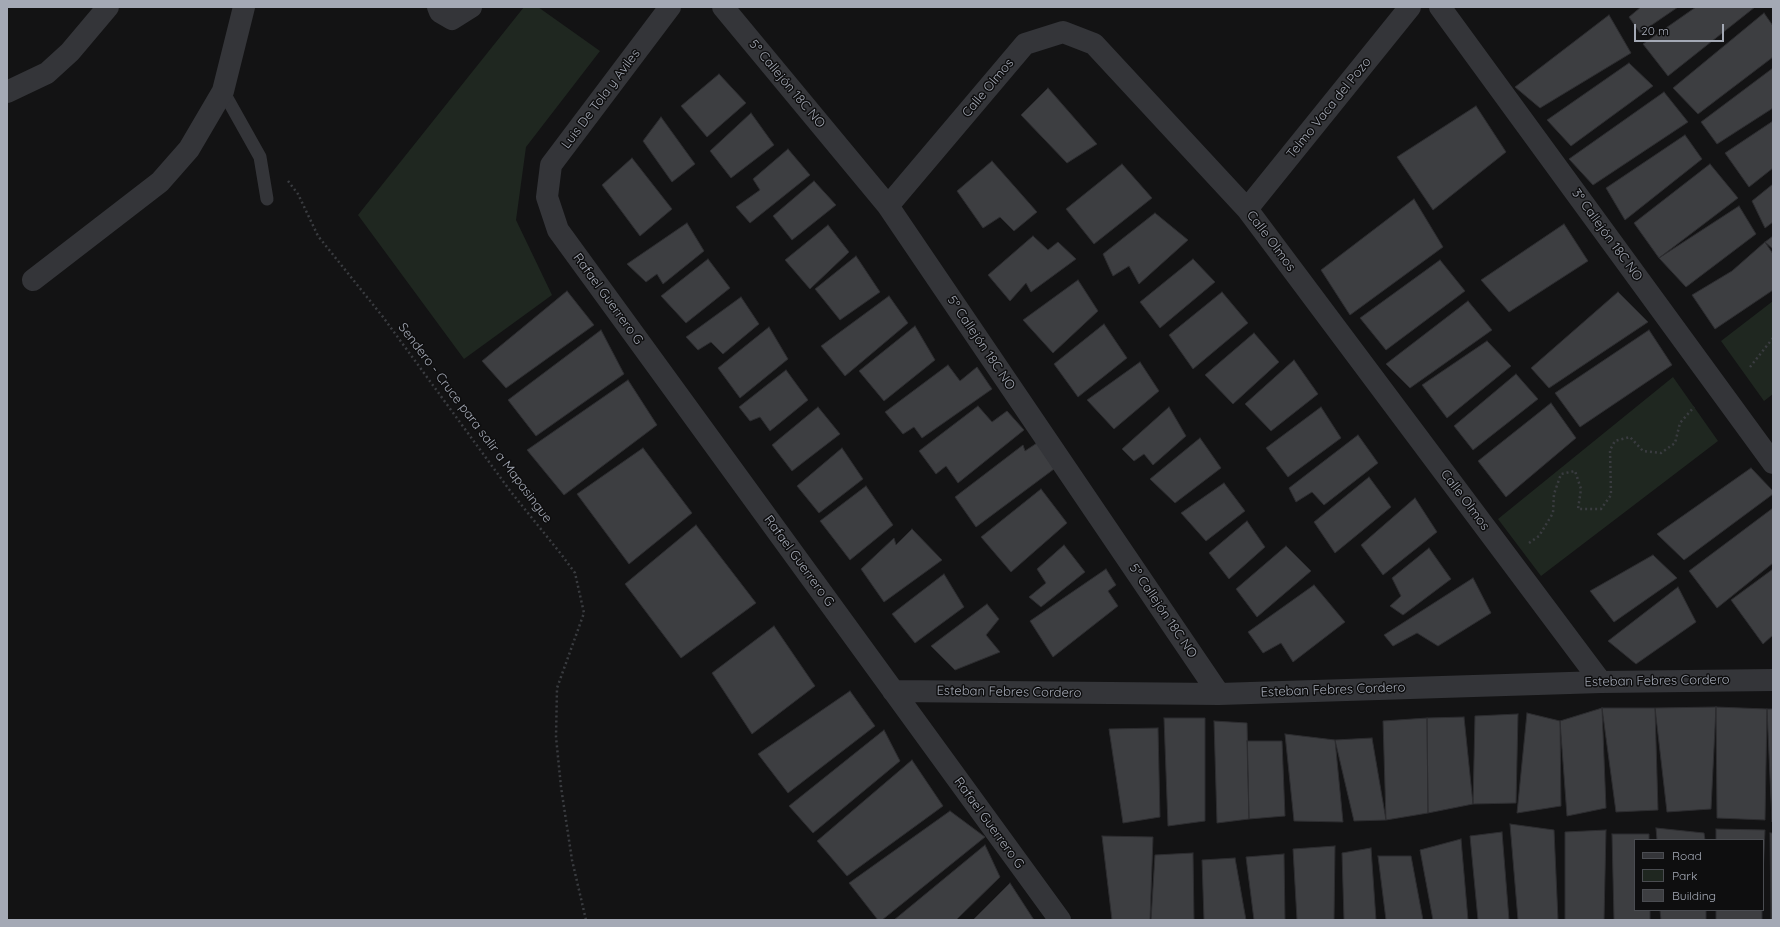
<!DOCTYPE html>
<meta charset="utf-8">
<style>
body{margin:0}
#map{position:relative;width:1780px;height:927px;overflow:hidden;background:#131314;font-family:Quicksand,sans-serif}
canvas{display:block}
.frame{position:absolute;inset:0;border:8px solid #a4a9b5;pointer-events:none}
.legend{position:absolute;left:1634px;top:839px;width:130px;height:72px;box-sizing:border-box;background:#0e0e0f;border:1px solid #4a4c51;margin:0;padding:5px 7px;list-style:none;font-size:12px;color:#a4a9b5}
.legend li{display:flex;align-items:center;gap:8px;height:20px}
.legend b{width:20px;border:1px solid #4a4c51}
.scale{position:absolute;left:1634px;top:24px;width:90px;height:18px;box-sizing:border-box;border:2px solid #a4a9b5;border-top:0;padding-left:5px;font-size:12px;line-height:14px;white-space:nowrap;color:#a4a9b5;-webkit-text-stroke:3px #0e0e0f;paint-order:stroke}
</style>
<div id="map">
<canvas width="1780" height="927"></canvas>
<div class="frame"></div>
<ul class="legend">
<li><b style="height:5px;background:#343539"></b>Road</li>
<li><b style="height:11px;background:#1f2720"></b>Park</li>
<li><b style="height:11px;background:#3d3e41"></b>Building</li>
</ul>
<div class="scale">20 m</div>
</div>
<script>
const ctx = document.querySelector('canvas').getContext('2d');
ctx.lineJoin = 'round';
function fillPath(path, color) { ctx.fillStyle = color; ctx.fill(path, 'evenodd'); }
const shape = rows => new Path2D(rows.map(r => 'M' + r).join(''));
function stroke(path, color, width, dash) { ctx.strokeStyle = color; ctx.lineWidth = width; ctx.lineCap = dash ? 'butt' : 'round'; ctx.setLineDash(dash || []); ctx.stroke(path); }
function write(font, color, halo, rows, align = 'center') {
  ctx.font = font + ' Quicksand,sans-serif'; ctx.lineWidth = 3; ctx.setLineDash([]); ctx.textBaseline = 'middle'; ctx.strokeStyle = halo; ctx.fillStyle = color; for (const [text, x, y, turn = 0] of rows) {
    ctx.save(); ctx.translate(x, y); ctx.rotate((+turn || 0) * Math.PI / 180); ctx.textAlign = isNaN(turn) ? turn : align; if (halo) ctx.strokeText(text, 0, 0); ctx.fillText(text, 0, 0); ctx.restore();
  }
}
fillPath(shape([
 [524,7,538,7,600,51,526,147,516,220,552,295,464,359,358,215],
 [1773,301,1773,394,1764,401,1721,341],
 [1673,377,1718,441,1541,576,1498,519]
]), '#1f2720');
const building = shape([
 [1641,7,1678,7,1640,33,1629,17,1641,7],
 [1696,7,1755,7,1668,76,1643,44,1696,7],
 [1764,13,1773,26,1773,57,1698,114,1673,88,1764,13],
 [1609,15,1631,53,1540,108,1515,87,1609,15],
 [1629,63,1653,86,1571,146,1547,120,1629,63],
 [1773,68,1773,108,1717,144,1701,122,1773,68],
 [719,74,746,103,707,137,681,106,719,74],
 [1048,88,1097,144,1067,163,1021,115,1048,88],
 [1664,92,1688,122,1593,185,1569,159,1664,92],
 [1476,106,1506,152,1433,210,1397,157,1476,106],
 [751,113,774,145,731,178,710,151,751,113],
 [661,117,695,164,672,182,643,141,661,117],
 [1773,121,1773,168,1749,187,1725,153,1773,121],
 [1685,135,1702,159,1625,220,1606,188,1685,135],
 [788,149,810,175,750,223,736,207,760,190,753,179,788,149],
 [632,158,672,209,640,236,602,185,632,158],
 [992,161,1037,212,1014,231,1000,217,983,228,957,191,992,161],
 [1122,164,1152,198,1094,244,1066,209,1122,164],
 [1710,164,1738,198,1659,258,1634,223,1710,164],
 [814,181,836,205,792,240,773,216,814,181],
 [1773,184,1773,222,1765,228,1752,201,1773,184],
 [1414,199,1443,247,1350,315,1321,270,1414,199],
 [1739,206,1756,234,1686,287,1659,258,1739,206],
 [1155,213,1188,240,1139,284,1129,266,1113,276,1103,254,1155,213],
 [687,223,704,251,663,284,657,274,646,282,627,264,687,223],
 [1564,224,1588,261,1509,312,1481,280,1564,224],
 [828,225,849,252,810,289,785,260,828,225],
 [1033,236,1048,250,1058,242,1076,259,1031,292,1026,283,1010,301,988,275,1033,236],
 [1773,236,1773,249,1765,242,1773,236],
 [1765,242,1773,254,1773,290,1715,329,1692,295,1732,271,1765,242],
 [856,256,880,292,840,320,815,289,856,256],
 [708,259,730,288,686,323,661,296,708,259],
 [1193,259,1215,282,1160,328,1140,302,1193,259],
 [1440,260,1465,291,1386,350,1360,318,1440,260],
 [1078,280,1098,311,1053,353,1023,320,1078,280],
 [567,291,594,325,506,388,482,361,567,291],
 [1222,292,1248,323,1193,369,1169,335,1222,292],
 [1618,292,1648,322,1549,388,1531,368,1618,292],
 [889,296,908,323,845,376,821,346,889,296],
 [741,297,759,324,723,354,711,342,698,350,686,337,741,297],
 [1468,301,1492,330,1410,388,1386,364,1468,301],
 [1104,324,1127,358,1078,397,1054,364,1104,324],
 [915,326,935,360,884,401,859,371,915,326],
 [769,327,788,359,740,398,718,368,769,327],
 [601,330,624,374,536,436,508,400,601,330],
 [1649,330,1672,365,1580,427,1555,393,1649,330],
 [1254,333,1279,362,1233,404,1205,375,1254,333],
 [1487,341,1511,366,1447,418,1422,385,1487,341],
 [1294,360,1318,394,1271,431,1245,404,1294,360],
 [1140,362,1159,391,1114,429,1087,400,1140,362],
 [948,365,960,381,977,367,992,389,922,438,914,427,903,434,885,412,948,365],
 [786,370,808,400,770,431,760,417,750,421,739,407,786,370],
 [1516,374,1538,399,1473,450,1454,426,1516,374],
 [628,380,657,425,564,495,527,450,628,380],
 [1551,403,1576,438,1506,497,1478,461,1551,403],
 [978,406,992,422,1007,411,1024,430,958,483,946,466,936,474,919,451,978,406],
 [818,407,840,434,792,471,772,445,818,407],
 [1169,407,1186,436,1153,465,1144,454,1134,461,1122,449,1169,407],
 [1321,407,1341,438,1288,477,1266,448,1321,407],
 [1358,435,1378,463,1324,505,1312,492,1296,502,1289,488,1358,435],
 [1200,438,1221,468,1175,503,1150,479,1200,438],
 [1037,443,1054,469,976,527,955,497,1023,445,1025,451,1037,443],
 [643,448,692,513,629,564,577,494,643,448],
 [842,448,863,479,819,513,797,486,842,448],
 [1751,468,1773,491,1773,494,1684,560,1657,534,1751,468],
 [1369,477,1391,507,1335,553,1314,522,1369,477],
 [1224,483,1245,511,1206,541,1181,513,1224,483],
 [866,486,893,525,850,560,820,521,866,486],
 [1041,489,1067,523,1011,572,981,537,1041,489],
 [1415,498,1437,532,1383,575,1361,545,1415,498],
 [1773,508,1773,563,1717,608,1689,571,1773,508],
 [1247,521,1265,547,1229,579,1209,553,1247,521],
 [696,525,756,603,681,658,625,584,696,525],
 [912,529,942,560,884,602,861,569,894,538,896,545,912,529],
 [1064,545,1085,572,1041,607,1029,597,1046,583,1037,569,1064,545],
 [1286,546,1311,571,1257,617,1236,589,1286,546],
 [1429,548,1451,579,1403,615,1390,606,1401,596,1392,578,1429,548],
 [1653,555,1677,578,1614,622,1590,591,1653,555],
 [1106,569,1116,585,1108,591,1118,606,1053,657,1030,621,1106,569],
 [1773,569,1773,635,1763,644,1731,600,1773,569],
 [944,574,964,607,915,643,892,614,944,574],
 [1473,578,1491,613,1438,646,1417,633,1393,646,1384,635,1473,578],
 [1314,585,1345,622,1293,662,1281,643,1263,653,1248,632,1314,585],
 [1678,587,1696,622,1636,664,1608,641,1678,587],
 [987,604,999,619,986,635,1000,652,955,670,931,646,987,604],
 [774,626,815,686,752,734,712,673,774,626],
 [850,691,875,726,788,793,758,754,850,691],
 [1716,707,1711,809,1667,812,1655,708,1716,707],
 [1716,707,1767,709,1765,820,1717,818,1716,707],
 [1602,708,1606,808,1567,816,1560,721,1602,708],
 [1602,708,1655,708,1658,810,1616,812,1602,708],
 [1767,709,1773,709,1772,822,1767,709],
 [1527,713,1560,721,1561,806,1517,813,1527,713],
 [1518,714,1516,803,1473,804,1475,716,1518,714],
 [1464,717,1473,804,1428,813,1427,718,1464,717],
 [1164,718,1205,718,1205,821,1168,826,1164,718],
 [1427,718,1428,813,1386,820,1383,721,1427,718],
 [1214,721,1247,723,1249,819,1217,823,1214,721],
 [1158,728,1160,817,1123,823,1109,729,1158,728],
 [884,730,900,761,813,833,789,806,884,730],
 [1285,734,1335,740,1343,822,1294,821,1285,734],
 [1372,738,1386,820,1354,821,1335,740,1372,738],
 [1247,741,1282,741,1285,816,1249,819,1247,741],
 [912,760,943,806,847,876,817,841,912,760],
 [950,811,985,837,882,920,878,920,849,883,950,811],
 [1510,824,1554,830,1558,920,1518,920,1510,824],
 [1656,828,1704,833,1705,840,1657,840,1656,828],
 [1716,829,1765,830,1763,876,1763,840,1716,840,1716,829],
 [1606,830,1604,920,1565,920,1565,832,1606,830],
 [1502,832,1509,920,1478,920,1470,836,1502,832],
 [1770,833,1773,833,1773,920,1771,920,1770,833],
 [1612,834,1649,834,1649,840,1635,840,1635,910,1650,910,1650,920,1614,920,1612,834],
 [1102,836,1153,837,1150,920,1112,920,1102,836],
 [1461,839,1468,920,1433,920,1420,850,1461,839],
 [985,845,1000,877,956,920,894,920,985,845],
 [1335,846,1334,920,1297,920,1293,849,1335,846],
 [1371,848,1376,920,1344,920,1342,853,1371,848],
 [1193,853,1194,920,1151,920,1155,855,1193,853],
 [1284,854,1285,920,1254,920,1246,857,1284,854],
 [1378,856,1411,856,1423,920,1386,920,1378,856],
 [1235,858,1246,920,1204,920,1202,860,1235,858],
 [1010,883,1034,920,973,920,1010,883],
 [1660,910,1706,910,1706,920,1661,920,1660,910],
 [1716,910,1762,910,1762,920,1716,920,1716,910]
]);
fillPath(building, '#3d3e41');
stroke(building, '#2d2d30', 1);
stroke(shape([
 [288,181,298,194,318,236,383,317,511,492,561,554,575,573,584,613,557,688,556,737,561,787,572,860,586,920],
 [1750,367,1773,338],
 [1529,543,1539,536,1553,513,1554,494,1561,474,1575,471,1581,489,1578,509,1601,509,1611,495,1610,450,1615,441,1630,437,1643,451,1661,453,1675,443,1680,423,1694,407]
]), '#3a3c40', 2.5, [2, 3]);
stroke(shape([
 [223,91,260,157,267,199]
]), '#343539', 13);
stroke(shape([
 [438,7,440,12,452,19,471,7],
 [670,7,551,165,547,197,558,230,1060,920],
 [723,7,888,206,1219,694],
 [1440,7,1773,463],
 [7,92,47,73,70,52,108,7],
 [888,206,1025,44,1063,32,1094,44,1247,209,1601,682],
 [1247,209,1410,7],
 [33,280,160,182,189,149,223,91,244,7],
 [893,691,1219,694,1601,682,1773,680]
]), '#343539', 22);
write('13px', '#a4a9b5', '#0e0e0f', [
 ["5° Callejón 18C NO",787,84,50],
 ["Calle Olmos",988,88,-50],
 ["Luis De Tola y Aviles",601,99,-53],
 ["Telmo Vaca del Pozo",1329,108,-51],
 ["3° Callejón 18C NO",1607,235,54],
 ["Calle Olmos",1271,241,53],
 ["Rafael Guerrero G",608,299,54],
 ["5° Callejón 18C NO",981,343,56],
 ["Sendero - Cruce para salir a Mapasingue",475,423,53],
 ["Calle Olmos",1465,500,53],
 ["Rafael Guerrero G",799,561,54],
 ["5° Callejón 18C NO",1163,611,56],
 ["Esteban Febres Cordero",1657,681,-1],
 ["Esteban Febres Cordero",1333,690,-2],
 ["Esteban Febres Cordero",1009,692,1],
 ["Rafael Guerrero G",989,823,54]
]);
</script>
